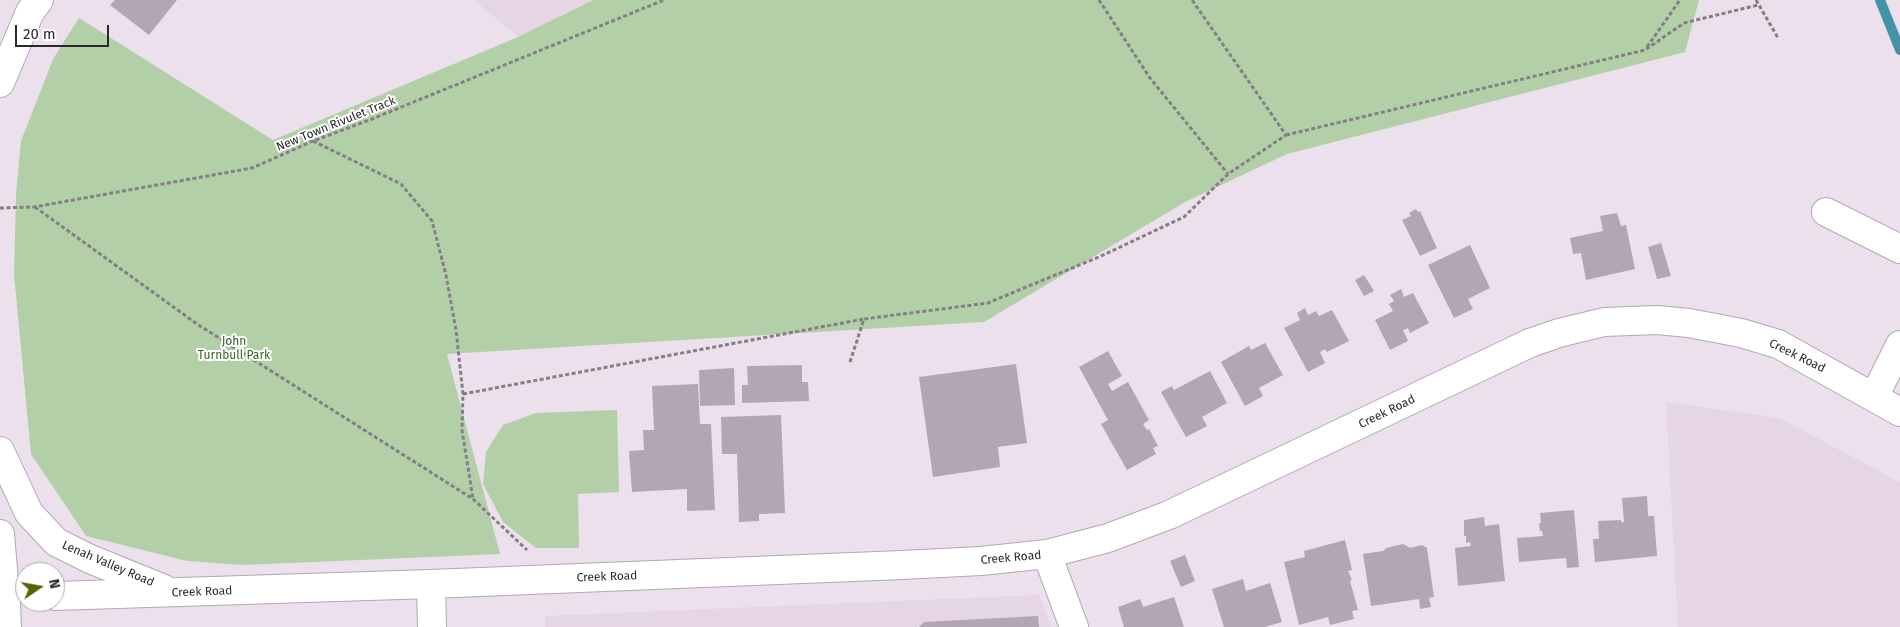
<!DOCTYPE html>
<style>
body{margin:0}
#map{position:relative;width:1900px;height:627px;overflow:hidden;background:#ebe0ec;font-family:"Fira Sans",sans-serif}
canvas{display:block}
.north{position:absolute;left:15px;top:562px;width:50px;height:50px;box-sizing:border-box;background:#fff;border:1px solid #aaa9ab;border-radius:50%;rotate:78deg;font-size:14px;font-weight:700;line-height:20px;text-align:center;color:#2b272c}
.north::after{content:'';display:block;margin:auto;width:18px;height:22px;background:#596200;clip-path:polygon(50% 0,100% 100%,50% 72%,0 100%)}
.scale{position:absolute;left:15px;top:25px;width:94px;height:22px;box-sizing:border-box;border:2px solid #2b272c;border-top:0;padding-left:6px;font-size:15px;line-height:18px;white-space:nowrap;color:#2b272c;-webkit-text-stroke:4px #fff;paint-order:stroke}
</style>
<div id="map">
<canvas width="1900" height="627"></canvas>
<div class="north">N</div>
<div class="scale">20 m</div>
</div>
<script>
const ctx = document.querySelector('canvas').getContext('2d');
ctx.lineJoin = 'round';
function fillPath(path, color) { ctx.fillStyle = color; ctx.fill(path, 'evenodd'); }
const shape = rows => new Path2D(rows.map(r => 'M' + r).join(''));
function stroke(path, color, width, dash) { ctx.strokeStyle = color; ctx.lineWidth = width; ctx.lineCap = dash ? 'butt' : 'round'; ctx.setLineDash(dash || []); ctx.stroke(path); }
function write(font, color, halo, rows, align = 'center') {
  ctx.font = font + ' "Fira Sans",sans-serif'; ctx.lineWidth = 4; ctx.setLineDash([]); ctx.textBaseline = 'middle'; ctx.strokeStyle = halo; ctx.fillStyle = color; for (const [text, x, y, turn = 0] of rows) {
    ctx.save(); ctx.translate(x, y); ctx.rotate((+turn || 0) * Math.PI / 180); ctx.textAlign = isNaN(turn) ? turn : align; if (halo) ctx.strokeText(text, 0, 0); ctx.fillText(text, 0, 0); ctx.restore();
  }
}
fillPath(shape([
 [474,0,593,0,518,37],
 [1666,402,1779,418,1900,482,1900,627,1678,627],
 [1039,595,1051,627,545,627,545,616]
]), '#e6d4e7');
fillPath(shape([
 [593,0,1699,0,1685,52,1287,154,1185,202,984,322,447,354,500,554,243,565,187,561,86,536,31,454,14,274,16,195,21,141,53,59,79,18,273,140,518,37],
 [617,410,619,492,578,494,579,548,536,548,503,522,483,484,486,452,503,425,536,413]
]), '#b2cfa7');
stroke(shape([
 [1880,0,1900,50]
]), '#4392a7', 10);
fillPath(shape([
 [115,0,177,0,149,35,110,5],
 [1416,209,1418,212,1420,211,1437,248,1420,256,1402,220,1411,216,1409,213],
 [1617,213,1621,226,1626,225,1635,269,1586,280,1581,253,1573,254,1570,238,1603,231,1600,216],
 [1661,243,1671,276,1657,279,1648,247],
 [1470,245,1490,288,1468,299,1473,309,1454,318,1428,265],
 [1364,275,1374,291,1364,296,1355,280],
 [1401,289,1404,297,1413,293,1429,323,1410,333,1408,328,1403,330,1408,341,1390,350,1375,320,1393,311,1389,304,1394,301,1390,295],
 [1305,308,1308,315,1316,311,1319,316,1332,310,1349,341,1327,352,1325,349,1320,352,1325,363,1308,372,1284,328,1300,320,1297,313],
 [1265,343,1283,375,1259,388,1263,396,1245,406,1221,362,1249,346,1251,350],
 [1108,351,1122,376,1108,384,1112,391,1128,382,1149,420,1143,424,1147,430,1149,429,1158,446,1153,448,1156,454,1127,470,1101,424,1108,420,1079,367],
 [1016,364,1027,443,998,447,1000,467,933,477,919,377],
 [802,365,802,382,808,382,809,401,742,403,742,385,748,385,747,366],
 [734,368,735,405,700,406,699,370],
 [1210,371,1227,403,1202,417,1207,426,1186,437,1161,392,1172,386,1174,390],
 [698,384,700,424,711,424,715,510,687,511,687,489,632,492,629,451,644,450,643,430,654,430,652,386],
 [781,415,785,513,759,514,759,521,739,522,737,454,722,454,721,417],
 [1647,496,1648,516,1654,516,1657,556,1595,562,1593,539,1599,539,1598,521,1621,520,1621,522,1624,522,1622,498],
 [1574,510,1579,567,1567,568,1566,558,1519,562,1517,538,1543,536,1542,531,1540,531,1539,523,1541,523,1540,513],
 [1484,517,1485,526,1499,524,1505,581,1458,586,1455,548,1471,546,1470,542,1466,543,1466,536,1464,536,1464,520],
 [1345,540,1352,570,1348,571,1352,580,1350,581,1358,610,1352,611,1354,619,1330,625,1328,617,1299,625,1284,562,1305,557,1304,551],
 [1403,544,1410,548,1422,545,1427,548,1434,597,1429,598,1431,607,1420,609,1419,599,1371,606,1363,554,1383,551,1386,548],
 [1185,555,1195,581,1181,587,1170,561],
 [1243,579,1246,591,1270,583,1282,622,1265,627,1224,627,1212,589],
 [1174,597,1184,627,1124,627,1118,607,1140,599,1143,607],
 [1038,616,1039,627,919,627,924,622]
]), '#b2a6b2');
const minor = shape([
 [0,83,30,12,39,0],
 [1826,212,1900,249],
 [1874,397,1900,345],
 [0,451,29,513,56,542,90,559,164,589],
 [0,534,6,605],
 [1047,554,1074,627],
 [431,584,432,627],
 [55,596,431,584,902,565,981,561,1047,554,1108,538,1169,515,1530,343,1559,333,1604,322,1657,320,1689,323,1741,333,1778,344,1900,412]
]);
const major = shape([
 [6,605,7,627]
]);
stroke(minor, '#b2a7b3', 30);
stroke(major, '#b2a7b3', 30);
stroke(shape([
 [1099,0,1150,78,1228,174],
 [1756,0,1778,38],
 [1647,47,1680,0],
 [1286,135,1645,50,1684,23,1758,5],
 [313,141,401,184,432,221,446,275,456,330,463,394,462,430,473,499],
 [35,207,197,324,473,499,527,550],
 [0,208,34,207,252,168,313,141,372,119,664,0],
 [850,362,864,319,988,303,1101,256,1184,217,1228,174,1286,135,1192,0],
 [463,394,864,319]
]), '#857e86', 3, [4, 2.5]);
stroke(minor, '#fff', 28);
stroke(major, '#fff', 28);
write('12px', '#2b272c', '#fff', [
 ["New Town Rivulet Track",336,124,-22],
 ["Creek Road",1797,356,26],
 ["Creek Road",1387,412,-26],
 ["Creek Road",1011,558,-5],
 ["Lenah Valley Road",108,564,23],
 ["Creek Road",607,577,-2],
 ["Creek Road",202,592,-2]
]);
write('12px', '#35641f', '#fff', [
 ["John",234,342],
 ["Turnbull Park",234,356]
]);
</script>
